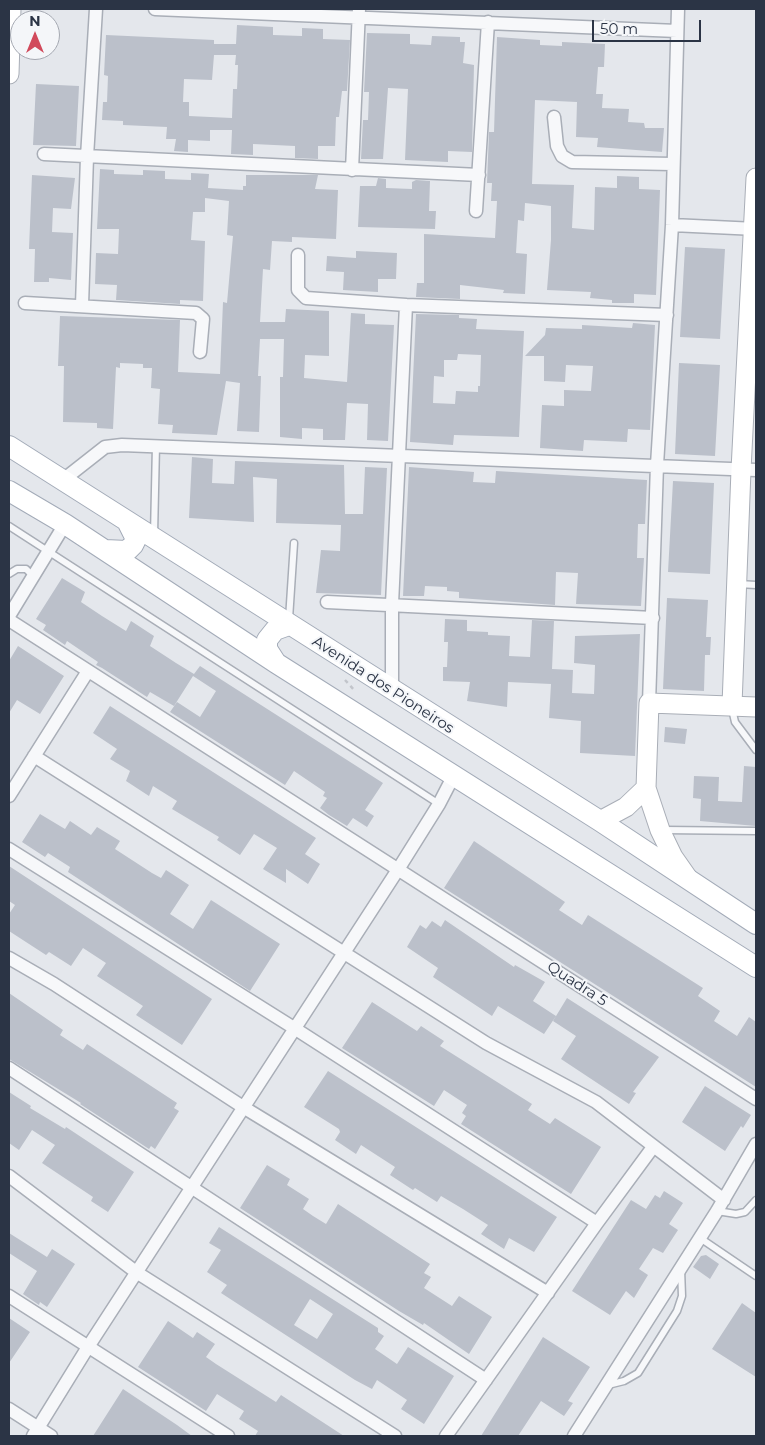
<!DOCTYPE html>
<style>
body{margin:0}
#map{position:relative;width:765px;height:1445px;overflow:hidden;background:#e4e7ec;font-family:Montserrat,sans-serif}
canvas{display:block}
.frame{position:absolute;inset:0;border:10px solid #2b3445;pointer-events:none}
.north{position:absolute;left:10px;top:10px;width:50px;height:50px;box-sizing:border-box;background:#f4f6f9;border:1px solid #a4a8b1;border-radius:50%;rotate:0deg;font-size:14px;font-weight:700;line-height:20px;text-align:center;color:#2b3445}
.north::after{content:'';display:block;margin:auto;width:18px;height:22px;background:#d1495b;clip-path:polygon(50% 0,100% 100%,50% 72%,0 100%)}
.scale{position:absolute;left:592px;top:20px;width:109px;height:22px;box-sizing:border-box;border:2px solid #2b3445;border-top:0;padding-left:6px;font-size:15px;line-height:18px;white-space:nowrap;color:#2b3445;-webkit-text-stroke:4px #f4f6f9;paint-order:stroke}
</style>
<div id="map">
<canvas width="765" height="1445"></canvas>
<div class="frame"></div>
<div class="north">N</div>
<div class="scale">50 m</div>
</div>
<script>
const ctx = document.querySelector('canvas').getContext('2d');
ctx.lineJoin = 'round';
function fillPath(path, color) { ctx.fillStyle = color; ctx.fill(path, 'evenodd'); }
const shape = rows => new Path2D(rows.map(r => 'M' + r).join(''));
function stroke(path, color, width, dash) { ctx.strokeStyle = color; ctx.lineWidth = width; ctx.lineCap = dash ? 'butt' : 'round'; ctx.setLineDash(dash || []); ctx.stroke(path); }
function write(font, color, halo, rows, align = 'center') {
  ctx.font = font + ' Montserrat,sans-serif'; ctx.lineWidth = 4; ctx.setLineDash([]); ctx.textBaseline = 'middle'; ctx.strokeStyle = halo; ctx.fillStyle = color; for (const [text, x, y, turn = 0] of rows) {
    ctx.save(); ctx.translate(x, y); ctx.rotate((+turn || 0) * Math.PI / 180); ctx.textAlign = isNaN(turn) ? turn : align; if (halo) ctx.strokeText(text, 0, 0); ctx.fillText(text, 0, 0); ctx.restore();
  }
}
fillPath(shape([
 [237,25,273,27,273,35,302,36,302,28,323,29,323,39,350,40,347,91,342,91,339,117,336,117,335,146,318,146,318,159,295,158,295,146,253,144,253,155,231,154,232,130,210,130,210,141,188,140,188,152,174,151,176,139,166,139,167,127,123,125,123,121,102,120,103,102,107,102,108,76,104,75,106,35,214,40,214,44,236,44],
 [214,55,236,55,235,65,238,65,237,89,233,89,232,118,189,116,189,102,183,102,184,79,212,80],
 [367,33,410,34,410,44,431,45,432,36,460,37,460,42,465,42,463,63,474,65,472,152,448,151,448,162,405,160,408,89,388,88,383,159,361,159,363,120,368,120,369,92,364,92],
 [497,37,540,40,540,45,562,46,562,42,605,44,604,67,598,67,596,94,603,94,602,108,629,109,628,122,644,123,645,128,664,128,662,152,597,147,598,138,576,137,577,102,535,100,532,184,574,185,572,228,594,230,595,187,617,188,617,176,639,177,639,189,660,190,656,295,634,294,634,303,612,303,612,300,590,298,591,292,547,290,551,240,551,206,525,203,524,221,518,220,516,253,527,254,525,294,503,293,504,290,460,285,460,299,416,297,417,283,424,283,424,234,495,238,497,201,491,201,492,183,487,183,489,132,494,132],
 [36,84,79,86,76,146,33,145],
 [100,169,114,170,114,174,143,175,143,170,165,171,165,179,191,180,191,173,209,174,208,188,243,190,243,186,246,186,246,175,318,175,315,189,338,190,336,239,292,237,292,242,272,241,270,270,263,269,260,322,285,322,286,309,329,311,329,356,305,355,304,378,347,382,351,313,365,314,365,324,394,325,388,441,367,440,368,404,347,403,345,440,323,440,323,429,302,428,302,439,280,437,280,377,283,377,284,339,260,339,258,376,261,376,259,432,237,431,240,383,226,381,217,435,172,433,173,425,158,424,160,389,151,388,152,368,143,368,143,364,120,363,120,368,116,367,113,429,97,428,97,423,63,422,64,366,58,366,60,316,180,320,178,372,220,374,223,302,227,303,233,236,227,235,229,201,205,198,205,212,193,212,191,240,205,241,203,301,180,300,180,304,116,300,117,285,95,284,96,253,118,254,119,229,97,229],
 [32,175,75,178,71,209,53,208,52,232,73,233,71,280,49,278,49,282,34,282,35,249,29,249],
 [378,178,386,179,386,188,412,189,412,182,416,180,430,181,429,211,436,211,435,229,358,227,360,186,376,186],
 [685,247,725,249,720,339,680,337],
 [356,251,397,253,396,279,378,279,378,292,343,290,344,272,326,271,327,256,356,258],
 [416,314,459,315,459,318,477,319,476,329,524,331,519,437,454,435,453,445,410,442],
 [458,354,481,355,480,386,478,386,478,392,456,391,455,404,433,403,434,376,444,377,444,360,457,360],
 [633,323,655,325,650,430,628,429,627,442,584,440,583,451,540,448,542,405,564,406,564,390,591,391,593,366,566,365,565,382,544,381,544,356,525,356,545,335,546,328,582,329,582,325,632,328],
 [679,363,720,365,715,456,675,454],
 [192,457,213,459,212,483,234,484,235,461,344,465,345,514,363,514,365,467,387,468,381,595,316,593,321,550,340,551,341,525,276,523,277,479,253,477,254,522,189,518],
 [409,467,474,472,473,482,495,483,496,471,647,480,645,524,638,524,637,558,644,558,641,606,576,604,578,573,556,572,555,605,459,598,459,592,447,591,447,587,425,586,424,596,403,596],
 [673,481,714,483,710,574,668,572],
 [62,578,85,592,81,602,102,616,126,631,131,621,154,636,150,646,176,663,194,674,200,666,383,783,365,810,374,816,367,827,353,818,347,826,329,815,320,808,327,798,323,796,325,792,294,771,285,785,170,712,177,702,200,717,216,691,193,676,174,706,150,692,147,697,102,668,96,665,98,662,67,641,65,645,43,630,46,625,36,619],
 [667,598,708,600,706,637,711,637,710,655,705,655,704,691,663,689],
 [445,619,467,620,467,631,488,632,488,635,510,636,509,656,530,657,532,620,554,621,552,669,573,670,572,693,594,694,595,665,574,663,575,636,640,634,635,756,580,753,581,721,549,718,551,684,508,682,507,707,467,701,470,682,443,681,443,667,447,667,448,642,444,642],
 [18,646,64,676,40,714,17,700,9,713,9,661],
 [110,706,316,838,305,854,320,864,308,884,286,869,286,883,263,869,277,848,254,834,240,855,217,840,219,837,172,809,177,801,153,786,149,796,126,781,130,771,110,759,117,749,93,733],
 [665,727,687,729,685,744,664,742],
 [744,766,756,767,756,826,700,821,701,799,693,798,694,776,719,777,718,801,742,802],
 [40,814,65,829,70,821,91,835,97,827,120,841,115,849,152,873,161,878,166,870,189,885,170,914,193,929,211,900,280,944,250,991,68,872,70,867,48,853,45,857,22,842],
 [474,841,565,902,559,910,582,925,588,915,703,988,698,996,720,1011,714,1021,737,1036,749,1017,756,1022,756,1087,444,888],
 [9,866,212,999,182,1045,136,1015,143,1006,97,976,106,963,83,948,71,966,49,952,46,955,9,931,9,914,15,905,9,901],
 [445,920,514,967,515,965,545,982,533,1001,556,1016,544,1034,498,1006,492,1016,433,977,438,968,407,947,420,925,426,929,432,921,441,927],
 [9,993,63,1030,60,1035,83,1050,87,1044,177,1103,174,1108,179,1111,155,1149,151,1146,149,1149,80,1104,81,1103,9,1059],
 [567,998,659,1057,633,1092,636,1093,629,1104,561,1059,576,1036,553,1021],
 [372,1002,417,1031,421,1026,444,1041,440,1046,532,1104,528,1110,550,1124,555,1118,601,1147,571,1194,461,1124,466,1116,462,1113,467,1105,444,1090,434,1106,342,1048],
 [328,1071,557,1217,534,1252,509,1238,504,1249,481,1234,488,1225,463,1209,441,1196,437,1202,415,1188,413,1190,390,1175,395,1167,361,1145,356,1154,335,1140,340,1132,339,1129,304,1107],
 [705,1086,751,1115,743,1128,741,1126,725,1151,682,1122],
 [9,1092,31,1106,30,1108,65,1129,66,1127,134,1172,108,1212,91,1201,93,1197,42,1163,55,1145,32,1130,19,1150,9,1143],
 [267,1165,290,1179,287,1185,309,1199,303,1209,313,1216,326,1224,338,1204,430,1264,424,1273,431,1277,424,1288,452,1306,459,1296,492,1317,469,1354,424,1323,423,1325,399,1311,240,1208],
 [664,1191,683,1203,669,1224,678,1230,663,1253,653,1248,639,1269,648,1275,634,1298,626,1291,610,1315,572,1291,631,1200,646,1209,655,1195,660,1198],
 [219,1227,378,1328,378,1332,384,1336,375,1349,397,1364,408,1347,454,1376,424,1424,401,1409,407,1400,377,1380,372,1389,355,1380,221,1293,227,1285,207,1272,221,1250,209,1243],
 [310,1299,333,1314,317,1339,294,1325],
 [9,1233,47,1257,52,1249,75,1264,47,1307,40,1302,39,1305,23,1294,37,1271,9,1253],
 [706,1255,719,1264,710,1279,693,1267,701,1256],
 [742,1303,756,1313,756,1377,712,1349],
 [9,1318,30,1332,9,1363],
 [168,1321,193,1338,197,1332,215,1344,206,1357,216,1364,276,1402,281,1395,344,1436,255,1436,258,1431,239,1419,244,1411,217,1394,206,1411,138,1367],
 [543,1337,590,1367,568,1401,573,1403,564,1416,541,1401,518,1436,481,1436],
 [123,1389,177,1425,192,1436,93,1436]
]), '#bbc0ca');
const lane = shape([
 [9,526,439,804],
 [154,535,156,445],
 [9,574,17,569,26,569,34,577],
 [738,584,756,585],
 [289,619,294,543],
 [732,709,735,722,756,750],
 [664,830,756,831],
 [717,1211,736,1214,745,1212,756,1200],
 [700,1238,756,1276],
 [608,1385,624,1381,638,1373,677,1311,682,1296,681,1269]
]);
const street = shape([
 [155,9,677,31],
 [554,117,557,146,562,156,572,162,672,164],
 [44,154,479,175],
 [352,170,359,9],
 [476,211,488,22],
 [672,225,756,229],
 [298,255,298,290,306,298,406,305,392,604,392,691],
 [25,303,196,313,203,319,200,352],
 [82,305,87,157,96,9],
 [406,305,667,315],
 [63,480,105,447,122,445,756,470],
 [327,602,653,618],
 [9,616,65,524],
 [9,620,756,1099],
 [649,703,657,465,672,225,678,9],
 [34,756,486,1043,596,1102,724,1200],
 [9,796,88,671],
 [9,849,294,1028,597,1223],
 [9,958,54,984,243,1107,548,1293],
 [9,1068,486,1380],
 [9,1176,136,1272,395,1436],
 [9,1296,228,1436],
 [9,1409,51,1436],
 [33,1436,88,1347,399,868,439,804,454,775],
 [446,1436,597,1223,653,1147],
 [574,1436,717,1211,756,1144]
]);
const secondary = shape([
 [9,74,11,9],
 [732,705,741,470,756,178],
 [600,821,626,807,646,788],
 [687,877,673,857,660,830,646,788,649,703,756,707]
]);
const primary = shape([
 [9,446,600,821,756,924],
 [9,491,65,524,276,663,756,967],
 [105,550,127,551,133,545,136,539,127,521],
 [276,663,267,649,267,640,275,630,289,625]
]);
stroke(lane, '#a9aeb7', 9);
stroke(street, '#a9aeb7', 15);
stroke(secondary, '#a9aeb7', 21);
stroke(primary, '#a3abb8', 22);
stroke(shape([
 [345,680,355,691]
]), '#c2c5cb', 2.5, [4, 4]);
stroke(lane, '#f7f8fa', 6);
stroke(street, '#f7f8fa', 12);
stroke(secondary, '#fff', 19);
stroke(primary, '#fff', 20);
write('15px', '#2b3445', '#f4f6f9', [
 ["Avenida dos Pioneiros",383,685,33],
 ["Quadra 5",577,984,33]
]);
</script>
